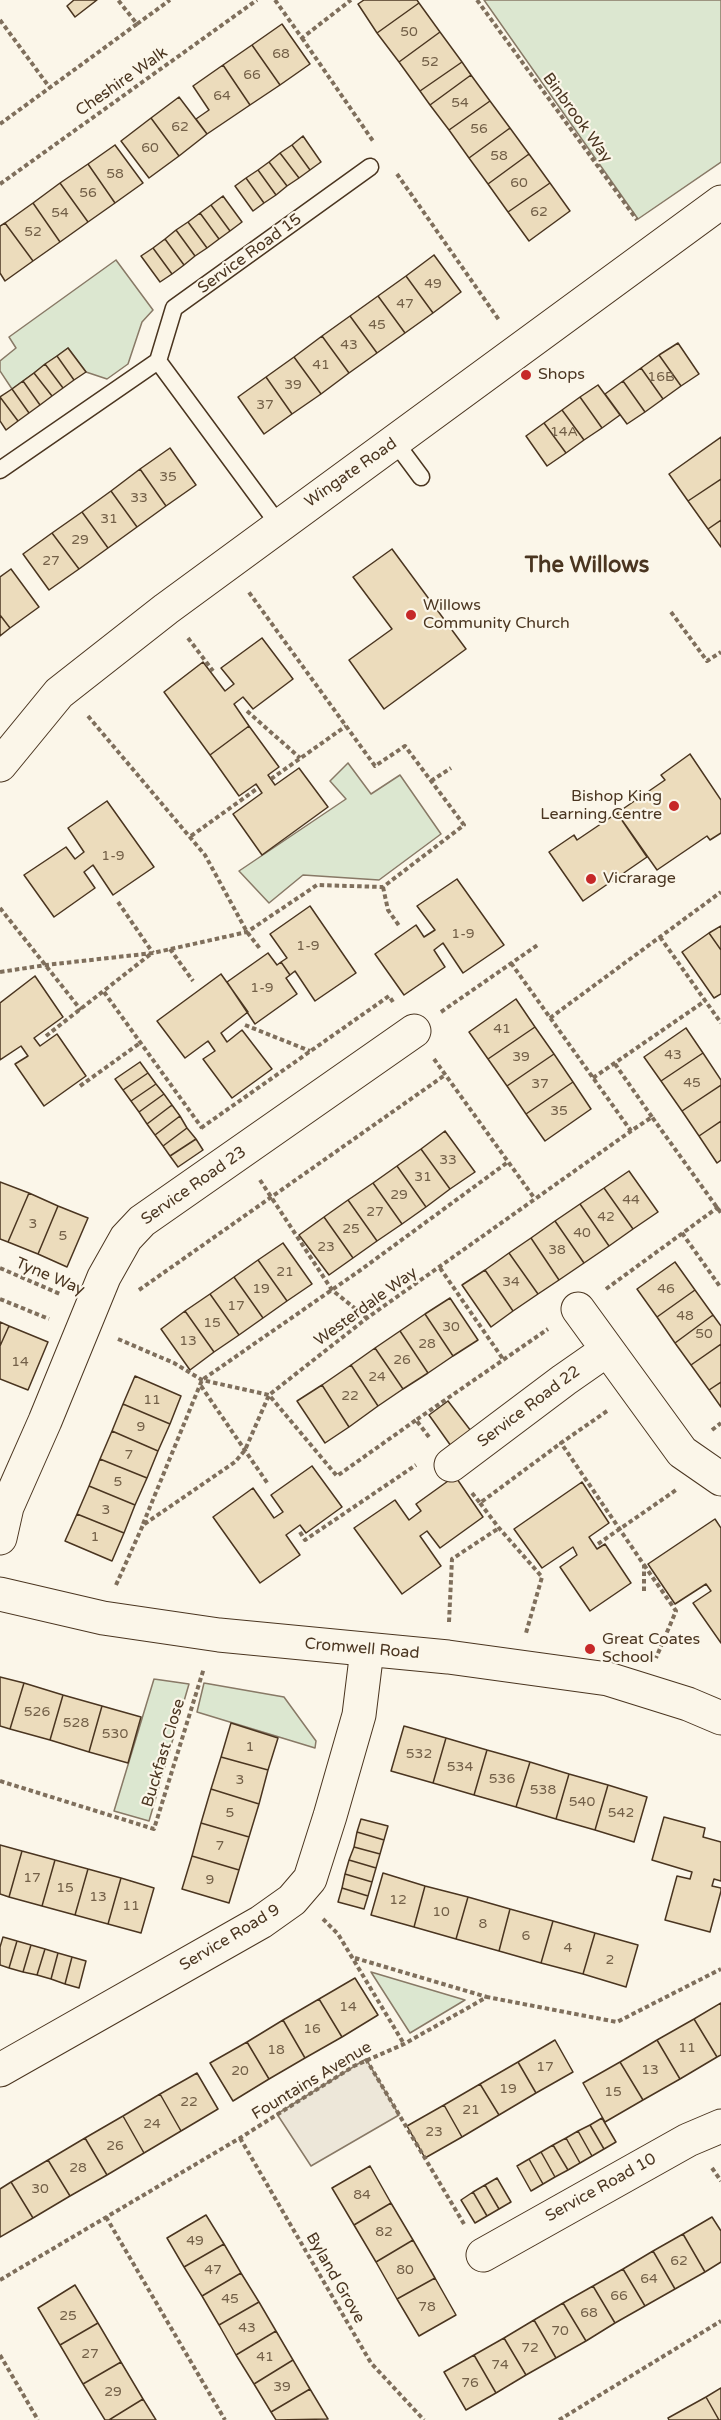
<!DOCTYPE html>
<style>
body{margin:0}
canvas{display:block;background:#fbf6e9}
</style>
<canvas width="721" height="2420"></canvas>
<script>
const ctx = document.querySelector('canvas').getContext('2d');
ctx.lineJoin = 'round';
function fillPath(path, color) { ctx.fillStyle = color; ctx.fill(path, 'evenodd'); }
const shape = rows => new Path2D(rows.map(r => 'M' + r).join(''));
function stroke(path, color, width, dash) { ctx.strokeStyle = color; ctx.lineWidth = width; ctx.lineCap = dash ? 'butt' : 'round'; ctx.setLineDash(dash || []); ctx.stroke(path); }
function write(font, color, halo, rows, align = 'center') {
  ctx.font = font + ' "Varela Round",sans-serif'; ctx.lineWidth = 4.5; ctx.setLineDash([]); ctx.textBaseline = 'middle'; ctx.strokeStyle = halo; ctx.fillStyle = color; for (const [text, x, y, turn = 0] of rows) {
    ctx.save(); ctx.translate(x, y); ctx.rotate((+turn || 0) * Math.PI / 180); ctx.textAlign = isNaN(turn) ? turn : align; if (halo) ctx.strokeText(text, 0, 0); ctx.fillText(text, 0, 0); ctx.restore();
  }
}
const green = shape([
 [484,0,721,0,721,162,638,219,484,0],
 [116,260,153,310,142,322,128,364,107,379,86,372,68,348,12,389,0,371,0,361,16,348,9,337,116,260],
 [348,763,371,794,400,775,441,834,379,880,303,875,269,903,239,871,346,799,330,781,348,763],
 [154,1679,189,1684,149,1821,114,1811,154,1679],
 [204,1683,284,1697,316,1741,315,1748,197,1712,204,1683],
 [371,1972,465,2000,410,2033,371,1972]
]);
fillPath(green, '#dce7d0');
stroke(green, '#887966', 1.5);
const parking = shape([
 [366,2059,399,2115,311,2166,277,2114,366,2059]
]);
fillPath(parking, '#ede7d9');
stroke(parking, '#887966', 1.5);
const building = shape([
 [74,0,97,0,75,17,67,6,74,0],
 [364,0,417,0,419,3,377,33,358,4,364,0],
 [419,3,440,32,399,62,377,33,419,3],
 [282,24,310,64,280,85,252,45,282,24],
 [440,32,462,62,420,91,399,62,440,32],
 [252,45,280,85,250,105,223,65,252,45],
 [462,62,471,75,430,105,420,91,462,62],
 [223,65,250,105,207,134,196,119,209,110,193,86,223,65],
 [471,75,490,101,449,130,430,105,471,75],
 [179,97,207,134,179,156,151,118,179,97],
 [490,101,510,128,469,158,449,130,490,101],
 [151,118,179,156,149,178,121,141,151,118],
 [510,128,529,154,488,184,469,158,510,128],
 [303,136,321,162,310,170,292,145,303,136],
 [115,145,143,183,115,203,88,164,115,145],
 [292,145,310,170,299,178,280,153,292,145],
 [280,153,299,178,287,186,269,162,280,153],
 [529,154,550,183,508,212,488,184,529,154],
 [269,162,287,186,276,195,258,170,269,162],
 [88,164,115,203,88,222,60,183,88,164],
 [258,170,276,195,264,203,246,178,258,170],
 [246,178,264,203,253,211,235,186,246,178],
 [60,183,88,222,60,242,33,203,60,183],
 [550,183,570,211,529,241,508,212,550,183],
 [223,196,242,222,230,231,211,205,223,196],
 [33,203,60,242,33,261,5,223,33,203],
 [211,205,230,231,219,239,200,213,211,205],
 [200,213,219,239,207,248,188,222,200,213],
 [188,222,207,248,195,256,176,230,188,222],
 [5,223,33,261,5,281,0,273,0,226,5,223],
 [176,230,195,256,184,265,165,239,176,230],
 [165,239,184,265,172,274,153,248,165,239],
 [153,248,172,274,160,282,141,256,153,248],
 [434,255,461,292,433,313,406,276,434,255],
 [406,276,433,313,405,333,378,296,406,276],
 [378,296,405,333,377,353,350,316,378,296],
 [350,316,377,353,349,373,322,336,350,316],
 [322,336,349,373,321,394,294,357,322,336],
 [678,343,699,374,681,386,659,355,678,343],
 [68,348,86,372,74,380,57,356,68,348],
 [659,355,681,386,663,399,641,368,659,355],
 [57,356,74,380,63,388,45,364,57,356],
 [294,357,321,394,292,414,266,377,294,357],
 [45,364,63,388,52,396,34,373,45,364],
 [641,368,663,399,645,412,623,381,641,368],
 [34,373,52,396,40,405,23,381,34,373],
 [266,377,292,414,264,434,238,397,266,377],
 [23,381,40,405,29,413,12,389,23,381],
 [623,381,645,412,627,424,605,394,623,381],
 [598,385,620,415,602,428,580,397,598,385],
 [12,389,29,413,18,421,0,397,12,389],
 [0,397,18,421,6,430,0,421,0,397],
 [580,397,602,428,584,440,562,410,580,397],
 [562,410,584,440,566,453,544,423,562,410],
 [544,423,566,453,547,466,526,436,544,423],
 [721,437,721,479,688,501,669,474,721,437],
 [170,448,196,485,166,506,140,469,170,448],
 [140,469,166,506,137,527,111,491,140,469],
 [721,479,721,520,708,529,688,501,721,479],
 [111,491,137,527,108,548,82,512,111,491],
 [82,512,108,548,79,569,52,533,82,512],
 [721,520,721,547,708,529,721,520],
 [52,533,79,569,49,590,23,554,52,533],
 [392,549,466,649,384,709,349,660,392,629,353,577,392,549],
 [11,569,39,607,10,628,0,615,0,577,11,569],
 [0,615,10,628,0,636,0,615],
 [262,638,293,679,253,709,243,697,234,704,249,726,210,755,164,692,203,662,225,691,234,684,221,668,262,638],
 [249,726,279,767,268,775,275,785,299,768,328,807,262,855,233,814,262,793,256,784,239,796,210,755,249,726],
 [690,754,721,800,721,833,710,840,707,836,657,870,617,813,665,780,661,775,690,754],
 [107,801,154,867,113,895,93,865,84,872,95,888,54,917,24,875,66,847,75,859,84,852,68,828,107,801],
 [617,813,647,857,583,901,549,852,574,835,577,840,617,813],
 [457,879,504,945,463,973,443,943,434,950,445,967,404,995,375,954,416,925,424,937,435,930,417,906,457,879],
 [310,906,356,973,315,1001,295,971,290,975,281,962,287,958,270,934,310,906],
 [721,926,721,950,709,933,721,926],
 [709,933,721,950,721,994,714,998,682,952,709,933],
 [268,953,277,965,281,962,290,975,286,978,297,994,255,1024,227,982,268,953],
 [221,974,248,1012,221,1033,227,1042,242,1030,272,1069,232,1098,203,1059,215,1051,208,1041,185,1058,157,1021,221,974],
 [35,976,63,1017,34,1038,40,1046,57,1034,86,1076,44,1106,15,1064,28,1056,21,1046,0,1060,0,1003,35,976],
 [516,999,535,1027,488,1059,469,1032,516,999],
 [535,1027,554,1054,507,1086,488,1059,535,1027],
 [686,1028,703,1053,661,1081,644,1057,686,1028],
 [703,1053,721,1080,721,1085,682,1111,661,1081,703,1053],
 [554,1054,573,1082,526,1114,507,1086,554,1054],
 [140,1062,148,1073,123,1090,115,1079,140,1062],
 [148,1073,156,1084,131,1101,123,1090,148,1073],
 [573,1082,591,1109,545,1141,526,1114,573,1082],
 [156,1084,164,1094,139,1112,131,1101,156,1084],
 [721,1085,721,1121,699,1136,682,1111,721,1085],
 [164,1094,172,1105,147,1124,139,1112,164,1094],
 [172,1105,180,1116,155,1135,147,1124,172,1105],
 [180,1116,187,1128,163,1146,155,1135,180,1116],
 [721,1121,721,1160,717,1163,699,1136,721,1121],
 [187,1128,196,1139,170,1156,163,1146,187,1128],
 [445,1131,475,1172,450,1189,421,1149,445,1131],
 [196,1139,203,1150,178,1167,170,1156,196,1139],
 [421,1149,450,1189,426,1207,397,1166,421,1149],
 [397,1166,426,1207,402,1224,373,1183,397,1166],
 [629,1171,658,1212,633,1229,604,1188,629,1171],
 [0,1182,29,1193,8,1242,0,1239,0,1182],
 [373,1183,402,1224,377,1241,348,1200,373,1183],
 [604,1188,633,1229,609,1246,580,1204,604,1188],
 [29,1193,58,1206,38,1254,8,1242,29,1193],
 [348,1200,377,1241,353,1258,324,1217,348,1200],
 [580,1204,609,1246,584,1263,555,1221,580,1204],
 [58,1206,88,1218,67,1267,38,1254,58,1206],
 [324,1217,353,1258,329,1275,299,1235,324,1217],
 [555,1221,584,1263,559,1280,531,1238,555,1221],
 [531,1238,559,1280,538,1294,509,1253,531,1238],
 [283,1243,312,1284,287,1301,258,1260,283,1243],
 [509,1253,538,1294,513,1311,485,1270,509,1253],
 [258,1260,287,1301,263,1318,234,1277,258,1260],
 [675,1262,695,1290,657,1317,637,1289,675,1262],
 [485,1270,513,1311,491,1327,462,1285,485,1270],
 [234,1277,263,1318,239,1335,210,1294,234,1277],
 [695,1290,713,1315,675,1343,657,1317,695,1290],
 [210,1294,239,1335,214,1352,185,1311,210,1294],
 [450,1298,478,1340,453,1356,425,1314,450,1298],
 [185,1311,214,1352,190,1370,161,1329,185,1311],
 [425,1314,453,1356,428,1373,400,1331,425,1314],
 [713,1315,721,1326,721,1344,691,1365,675,1343,713,1315],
 [0,1322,9,1326,0,1346,0,1322],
 [9,1326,48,1342,28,1390,0,1379,0,1346,9,1326],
 [400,1331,428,1373,403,1389,375,1348,400,1331],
 [721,1344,721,1382,709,1390,691,1365,721,1344],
 [375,1348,403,1389,378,1406,351,1365,375,1348],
 [351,1365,378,1406,349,1427,322,1385,351,1365],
 [135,1376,181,1396,170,1424,123,1404,135,1376],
 [721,1382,721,1407,709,1390,721,1382],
 [322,1385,349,1427,325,1443,297,1401,322,1385],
 [448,1401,471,1431,451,1446,429,1415,448,1401],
 [123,1404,170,1424,158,1451,112,1431,123,1404],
 [112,1431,158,1451,147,1478,100,1459,112,1431],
 [100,1459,147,1478,135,1505,89,1486,100,1459],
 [312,1466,342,1507,306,1533,300,1525,286,1535,300,1555,260,1583,213,1517,253,1488,274,1518,283,1512,271,1495,312,1466],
 [455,1476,483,1517,440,1548,427,1531,420,1536,441,1566,402,1594,354,1528,395,1500,409,1520,421,1511,416,1504,455,1476],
 [582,1482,609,1523,589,1537,597,1549,605,1544,631,1583,590,1611,560,1567,577,1555,573,1547,542,1568,514,1529,582,1482],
 [89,1486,135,1505,124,1533,77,1514,89,1486],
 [77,1514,124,1533,112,1561,65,1541,77,1514],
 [715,1519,721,1528,721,1643,693,1603,711,1591,706,1584,675,1604,648,1564,715,1519],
 [0,1677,24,1683,10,1729,0,1726,0,1677],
 [24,1683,63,1695,50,1740,10,1729,24,1683],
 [63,1695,102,1706,89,1752,50,1740,63,1695],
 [102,1706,141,1717,128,1763,89,1752,102,1706],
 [231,1723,278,1738,268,1770,221,1757,231,1723],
 [404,1726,446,1738,433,1783,391,1771,404,1726],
 [446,1738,487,1750,474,1795,433,1783,446,1738],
 [487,1750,530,1762,516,1807,474,1795,487,1750],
 [221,1757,268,1770,259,1804,211,1789,221,1757],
 [530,1762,569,1774,556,1819,516,1807,530,1762],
 [569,1774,608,1785,595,1830,556,1819,569,1774],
 [608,1785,647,1797,634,1842,595,1830,608,1785],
 [211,1789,259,1804,249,1837,201,1823,211,1789],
 [664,1817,705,1828,703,1837,721,1842,721,1881,714,1879,712,1886,721,1888,721,1891,710,1932,665,1920,677,1876,690,1879,692,1872,652,1860,664,1817],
 [361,1819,388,1826,384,1840,357,1832,361,1819],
 [201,1823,249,1837,239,1870,192,1856,201,1823],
 [357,1832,384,1840,380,1854,354,1847,357,1832],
 [0,1845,22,1851,9,1897,0,1894,0,1845],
 [354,1847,380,1854,376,1868,349,1860,354,1847],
 [22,1851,55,1860,42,1906,9,1897,22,1851],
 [192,1856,239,1870,229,1903,182,1889,192,1856],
 [55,1860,88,1869,75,1915,42,1906,55,1860],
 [349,1860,376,1868,372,1882,345,1874,349,1860],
 [88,1869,121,1878,108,1924,75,1915,88,1869],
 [383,1873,425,1886,414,1927,371,1915,383,1873],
 [345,1874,372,1882,368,1896,342,1888,345,1874],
 [121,1878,154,1888,141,1933,108,1924,121,1878],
 [425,1886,468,1897,456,1939,414,1927,425,1886],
 [342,1888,368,1896,364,1909,338,1902,342,1888],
 [468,1897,510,1909,499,1951,456,1939,468,1897],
 [510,1909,553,1921,541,1963,499,1951,510,1909],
 [553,1921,595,1933,583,1974,541,1963,553,1921],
 [595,1933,638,1945,626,1987,583,1974,595,1933],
 [3,1937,17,1941,9,1968,0,1965,0,1947,3,1937],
 [17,1941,31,1945,23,1972,9,1968,17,1941],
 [31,1945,45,1949,37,1975,23,1972,31,1945],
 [45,1949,58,1953,51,1979,37,1975,45,1949],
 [58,1953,72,1957,65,1984,51,1979,58,1953],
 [72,1957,86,1961,79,1988,65,1984,72,1957],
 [355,1978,378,2015,342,2037,319,1999,355,1978],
 [319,1999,342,2037,305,2058,283,2020,319,1999],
 [721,2003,721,2055,717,2057,694,2019,721,2003],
 [694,2019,717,2057,680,2079,657,2040,694,2019],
 [283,2020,305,2058,269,2079,247,2042,283,2020],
 [555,2040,573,2072,536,2093,518,2062,555,2040],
 [657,2040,680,2079,643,2100,620,2062,657,2040],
 [247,2042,269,2079,233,2101,210,2063,247,2042],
 [518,2062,536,2093,499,2115,480,2084,518,2062],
 [620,2062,643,2100,605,2122,583,2083,620,2062],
 [197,2073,218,2109,181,2131,160,2094,197,2073],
 [480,2084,499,2115,462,2137,444,2105,480,2084],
 [160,2094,181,2131,144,2153,123,2116,160,2094],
 [444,2105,462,2137,425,2158,407,2126,444,2105],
 [123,2116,144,2153,107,2175,85,2138,123,2116],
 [602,2118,616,2142,604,2149,590,2125,602,2118],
 [590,2125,604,2149,592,2156,578,2131,590,2125],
 [578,2131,592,2156,580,2163,566,2138,578,2131],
 [85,2138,107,2175,70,2196,48,2160,85,2138],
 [566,2138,580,2163,568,2170,553,2145,566,2138],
 [553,2145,568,2170,555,2177,541,2152,553,2145],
 [541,2152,555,2177,543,2184,529,2159,541,2152],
 [529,2159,543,2184,531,2191,517,2166,529,2159],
 [48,2160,70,2196,33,2218,11,2182,48,2160],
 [370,2166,391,2203,354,2225,332,2188,370,2166],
 [497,2178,511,2202,499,2209,485,2185,497,2178],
 [11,2182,33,2218,0,2237,0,2189,11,2182],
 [485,2185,499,2209,487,2216,473,2192,485,2185],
 [473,2192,487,2216,475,2223,461,2200,473,2192],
 [391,2203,413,2240,376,2262,354,2225,391,2203],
 [206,2215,224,2244,184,2267,167,2238,206,2215],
 [712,2217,721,2231,721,2262,705,2272,683,2234,712,2217],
 [683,2234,705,2272,675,2289,653,2251,683,2234],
 [413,2240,435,2278,397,2299,376,2262,413,2240],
 [224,2244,241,2273,202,2296,184,2267,224,2244],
 [653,2251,675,2289,645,2306,623,2269,653,2251],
 [623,2269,645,2306,615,2323,593,2286,623,2269],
 [241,2273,259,2302,219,2325,202,2296,241,2273],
 [435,2278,456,2315,419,2336,397,2299,435,2278],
 [75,2285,98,2323,60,2345,38,2308,75,2285],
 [593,2286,615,2323,586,2341,563,2303,593,2286],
 [259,2302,276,2331,236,2355,219,2325,259,2302],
 [563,2303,586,2341,556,2358,534,2320,563,2303],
 [534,2320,556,2358,526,2375,504,2338,534,2320],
 [98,2323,121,2362,83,2384,60,2345,98,2323],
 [276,2331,293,2360,254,2384,236,2355,276,2331],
 [504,2338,526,2375,496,2393,474,2355,504,2338],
 [474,2355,496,2393,466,2410,444,2372,474,2355],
 [293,2360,310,2389,271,2412,254,2384,293,2360],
 [121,2362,143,2399,109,2420,105,2420,83,2384,121,2362],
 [721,2388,721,2420,719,2420,706,2397,721,2388],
 [310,2389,328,2419,276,2420,271,2412,310,2389],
 [706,2397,719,2420,669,2420,668,2418,706,2397],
 [143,2399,156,2420,109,2420,143,2399]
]);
fillPath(building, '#ecdcbc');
stroke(building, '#4a3520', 1.5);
const lane = shape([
 [395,442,421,477],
 [0,470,158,361],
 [279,525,158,361,174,308,370,167]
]);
const street = shape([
 [578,1309,682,1452,721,1479],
 [451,1465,564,1380,607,1350],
 [0,1538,7,1507,45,1421,104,1277,126,1238,142,1221,414,1031],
 [0,2070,261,1922,292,1900,310,1879,330,1816,359,1715,367,1650],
 [483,2255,688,2140,721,2126]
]);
const secondary = shape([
 [0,765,59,693,166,609,721,202],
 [0,1594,103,1618,219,1635,448,1657,608,1679,688,1704,721,1718]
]);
stroke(lane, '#4a3520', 19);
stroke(street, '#4a3520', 35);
stroke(secondary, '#4a3520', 35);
stroke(shape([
 [275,0,302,38,351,0],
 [477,0,637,220],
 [0,20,50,88],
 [137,24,170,0],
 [302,38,373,141],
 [0,124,137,24,118,0],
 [397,174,499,320],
 [0,184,257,0],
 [671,612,707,661,721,652],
 [188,638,213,671],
 [247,711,300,758],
 [88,716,205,855,247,932,261,950],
 [271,779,346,726],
 [431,781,451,768],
 [191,836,258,788],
 [383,887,388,910,400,927],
 [118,902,153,953],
 [0,908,81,1010],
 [660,937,721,1023],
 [170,949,193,981],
 [511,963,631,1131,652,1117,721,1213],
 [0,972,46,965,153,953,247,932,317,885,383,887,464,825,405,746,375,766,248,591],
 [104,992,202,1128],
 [441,1012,539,944],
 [550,1018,721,892],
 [245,1025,310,1051],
 [46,1036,152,953],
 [434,1059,535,1199],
 [615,1064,652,1117],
 [593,1078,705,1001],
 [80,1086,140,1043],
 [201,1128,389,996,393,1002],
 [260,1180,332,1290,367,1318],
 [682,1233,721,1288],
 [0,1268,60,1294],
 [440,1268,503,1359],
 [606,1289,721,1205],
 [139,1290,445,1075],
 [0,1299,49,1319],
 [118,1339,174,1363,202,1380,269,1395,337,1476,416,1420],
 [201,1386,268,1484],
 [607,1411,561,1443,644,1565,644,1591],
 [712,1430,721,1423],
 [429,1437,416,1420,548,1329],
 [472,1493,480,1503,561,1443],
 [480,1503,499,1528,542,1577,526,1633],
 [143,1524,202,1380,362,1269,508,1162],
 [300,1532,305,1540,416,1465],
 [598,1544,676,1490],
 [644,1565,676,1611,656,1658],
 [116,1585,143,1525,235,1462,245,1450,269,1395,367,1318,631,1131],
 [449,1622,452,1559,499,1528],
 [0,1781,154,1829,204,1668],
 [323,1919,338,1934,404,2044],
 [355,1958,487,1997],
 [366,2059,464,2224],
 [240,2138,371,2363,424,2420],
 [712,2168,721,2181],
 [106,2217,225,2420],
 [0,2280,240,2138,354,2066,404,2044,487,1997,617,2022,721,1969],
 [0,2355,38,2420],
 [559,2420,721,2321]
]), '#7f6f5c', 4, [4.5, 3]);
stroke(lane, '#fbf6e9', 16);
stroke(street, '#fbf6e9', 33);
stroke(secondary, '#fbf6e9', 33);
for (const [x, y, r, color] of [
 [526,375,6,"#c62828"],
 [411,615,6,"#c62828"],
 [674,806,6,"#c62828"],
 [591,879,6,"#c62828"],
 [590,1649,6,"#c62828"]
]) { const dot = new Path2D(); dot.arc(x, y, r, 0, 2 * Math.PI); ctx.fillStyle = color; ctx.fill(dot); stroke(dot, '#fbf6e9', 2); }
write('14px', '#725f47', null, [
 ["50",409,32],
 ["68",281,54],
 ["52",430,62],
 ["66",252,75],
 ["64",222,96],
 ["54",460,103],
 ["62",180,127],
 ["56",479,129],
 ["60",150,148],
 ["58",499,156],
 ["58",115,174],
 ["60",519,183],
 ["56",88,193],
 ["62",539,212],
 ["54",60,213],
 ["52",33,232],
 ["49",433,284],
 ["47",405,304],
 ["45",377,325],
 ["43",349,345],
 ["41",321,365],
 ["16B",661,377],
 ["39",293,385],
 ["37",265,405],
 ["14A",564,432],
 ["35",168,477],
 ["33",139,498],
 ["31",109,519],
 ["29",80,540],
 ["27",51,561],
 ["1-9",113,856],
 ["1-9",463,934],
 ["1-9",308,946],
 ["1-9",262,988],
 ["41",502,1029],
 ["43",673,1055],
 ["39",521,1057],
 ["45",692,1083],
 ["37",540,1084],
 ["35",559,1111],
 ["33",448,1160],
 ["31",423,1177],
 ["29",399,1195],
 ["44",631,1200],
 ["27",375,1212],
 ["42",606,1217],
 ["3",33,1224],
 ["25",351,1229],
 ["40",582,1233],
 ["5",63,1236],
 ["23",326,1247],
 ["38",557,1250],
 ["21",285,1272],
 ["34",511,1282],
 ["19",261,1289],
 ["46",666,1289],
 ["17",236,1306],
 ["48",685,1316],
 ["15",212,1323],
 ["30",451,1327],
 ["50",704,1334],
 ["13",188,1341],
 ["28",427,1344],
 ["26",402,1360],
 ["14",20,1362],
 ["24",377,1377],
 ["22",350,1396],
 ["11",152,1400],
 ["9",141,1427],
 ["7",129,1455],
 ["5",118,1482],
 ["3",106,1510],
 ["1",95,1537],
 ["526",37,1712],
 ["528",76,1723],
 ["530",115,1734],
 ["1",250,1747],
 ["532",419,1754],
 ["534",460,1767],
 ["536",502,1779],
 ["3",240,1780],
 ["538",543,1790],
 ["540",582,1802],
 ["5",230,1813],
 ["542",621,1813],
 ["7",220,1846],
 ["17",32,1878],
 ["9",210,1880],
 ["15",65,1888],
 ["13",98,1897],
 ["12",398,1900],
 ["11",131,1906],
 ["10",441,1912],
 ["8",483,1924],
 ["6",526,1936],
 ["4",568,1948],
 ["2",610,1960],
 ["14",348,2007],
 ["16",312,2029],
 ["11",687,2048],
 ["18",276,2050],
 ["17",545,2067],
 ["13",650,2070],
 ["20",240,2071],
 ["19",508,2089],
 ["15",613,2092],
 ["22",189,2102],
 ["21",471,2110],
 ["24",152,2124],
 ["23",434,2132],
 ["26",115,2146],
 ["28",78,2168],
 ["30",40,2189],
 ["84",362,2195],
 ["82",384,2232],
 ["49",195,2241],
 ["62",679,2261],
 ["47",213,2270],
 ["80",405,2270],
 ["64",649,2279],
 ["66",619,2296],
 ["45",230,2299],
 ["78",427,2307],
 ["68",589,2313],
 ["25",68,2316],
 ["43",247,2328],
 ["70",560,2331],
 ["72",530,2348],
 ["27",90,2354],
 ["41",265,2357],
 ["74",500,2365],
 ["76",470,2383],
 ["39",282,2387],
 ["29",113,2392]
]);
write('16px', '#4a3520', '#fbf6e9', [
 ["Cheshire Walk",122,82,-35],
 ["Binbrook Way",577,118,54],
 ["Service Road 15",250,254,-36],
 ["Wingate Road",351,473,-35],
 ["Service Road 23",194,1186,-35],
 ["Tyne Way",50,1277,23],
 ["Westerdale Way",366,1307,-36],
 ["Service Road 22",529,1407,-37],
 ["Cromwell Road",362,1649,5],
 ["Buckfast Close",164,1753,-73],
 ["Service Road 9",230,1938,-31],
 ["Fountains Avenue",312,2081,-31],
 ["Service Road 10",601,2188,-29],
 ["Byland Grove",335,2278,60]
]);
write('16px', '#4a3520', '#fbf6e9', [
 ["Shops",538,375],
 ["Willows",423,606],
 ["Community Church",423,624],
 ["Bishop King",662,797,"right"],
 ["Learning Centre",662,815,"right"],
 ["Vicrarage",603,879],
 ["Great Coates",602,1640],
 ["School",602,1658]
], 'left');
write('bold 22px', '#4a3520', '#fbf6e9', [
 ["The Willows",587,566]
]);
</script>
